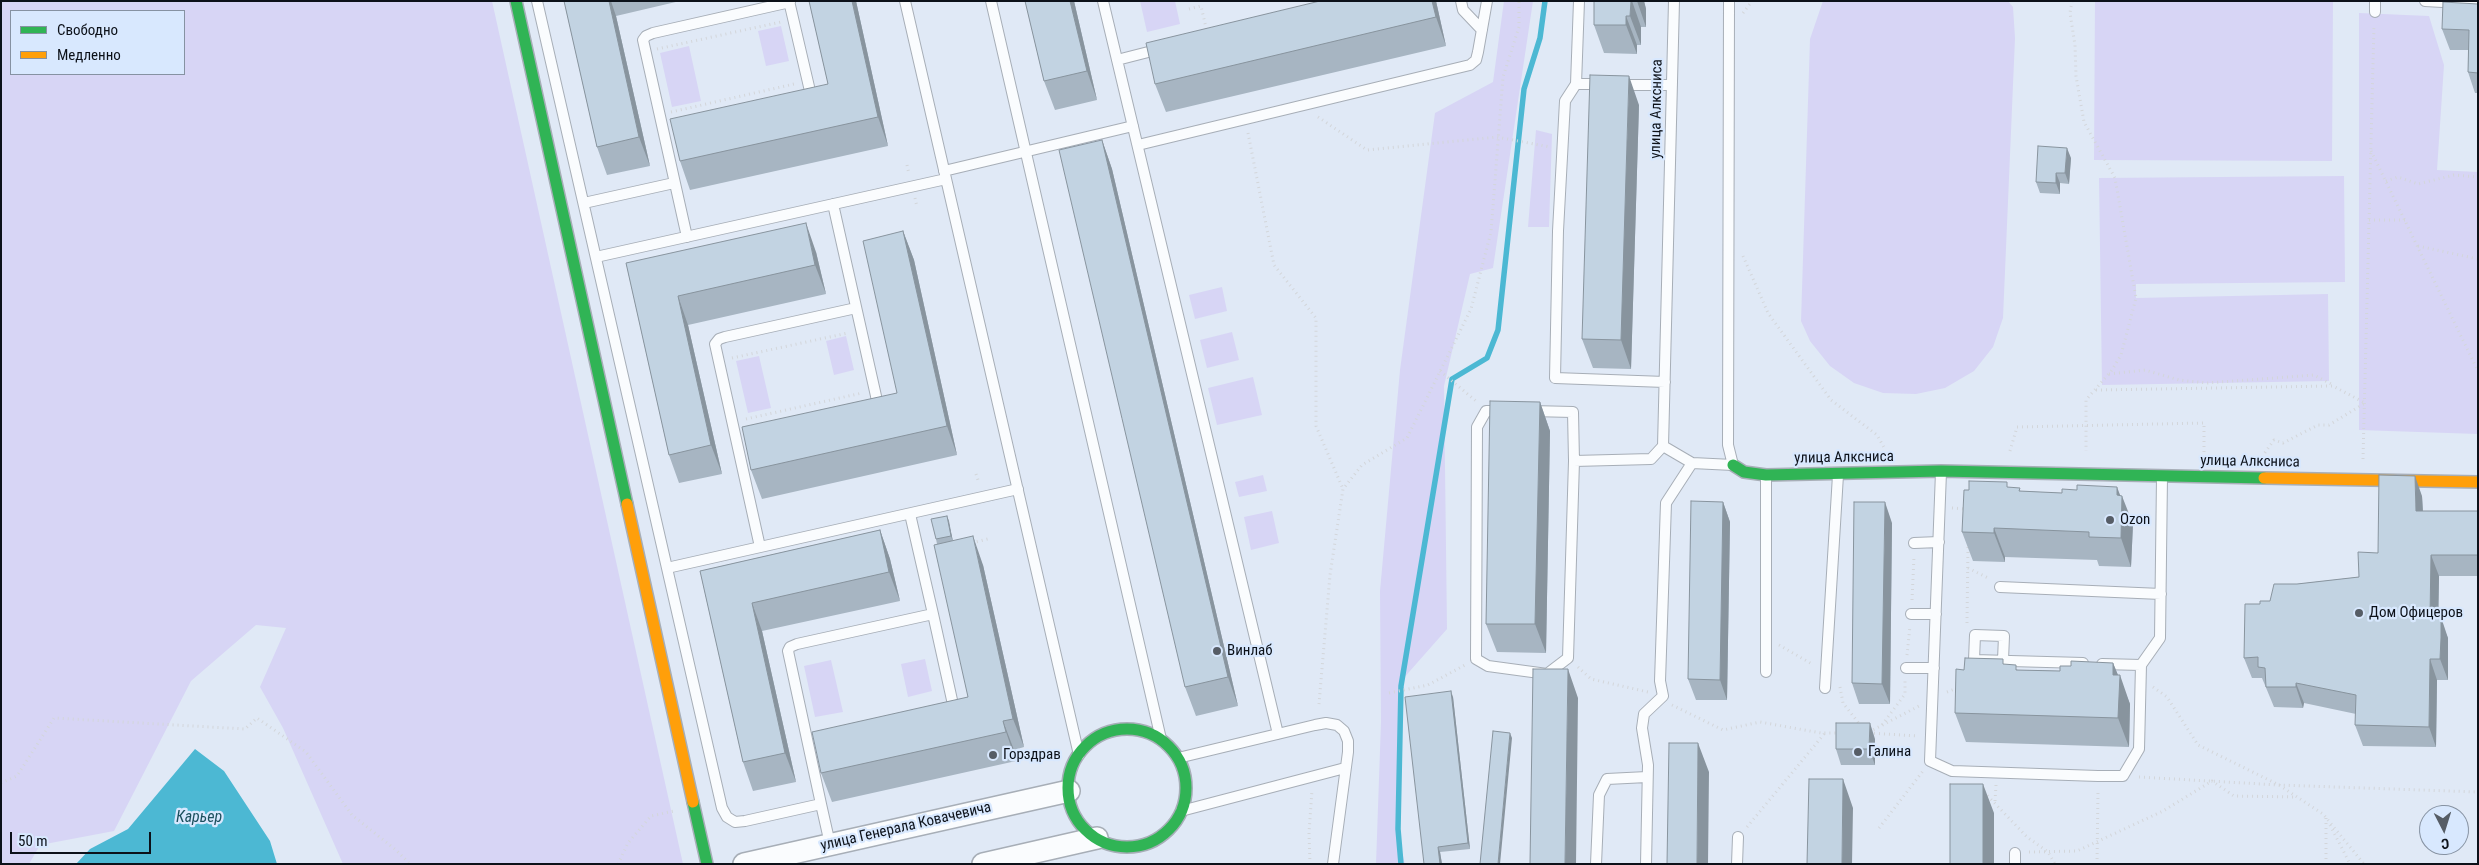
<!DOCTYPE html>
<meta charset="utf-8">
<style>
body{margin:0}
#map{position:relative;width:2479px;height:865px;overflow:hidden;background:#e0e9f6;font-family:"Roboto Condensed",sans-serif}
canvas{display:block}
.frame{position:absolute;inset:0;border:2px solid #0c1119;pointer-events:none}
.legend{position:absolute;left:10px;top:10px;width:175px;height:65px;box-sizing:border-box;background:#d8e8fe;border:1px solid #8692a2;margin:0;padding:6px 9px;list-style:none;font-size:15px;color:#0c1119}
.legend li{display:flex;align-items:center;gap:10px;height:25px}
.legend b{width:25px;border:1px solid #8692a2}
.north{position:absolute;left:2419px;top:805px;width:50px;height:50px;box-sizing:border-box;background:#d8e8fe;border:1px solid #8692a2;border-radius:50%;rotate:175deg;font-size:14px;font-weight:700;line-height:20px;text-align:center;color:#0c1119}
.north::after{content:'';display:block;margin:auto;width:18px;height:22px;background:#565d66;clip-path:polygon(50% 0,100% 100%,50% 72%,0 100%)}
.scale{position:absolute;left:10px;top:832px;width:141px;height:22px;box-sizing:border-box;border:2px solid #0c1119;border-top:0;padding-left:6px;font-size:15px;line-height:18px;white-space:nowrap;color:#0c1119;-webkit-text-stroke:4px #d8e8fe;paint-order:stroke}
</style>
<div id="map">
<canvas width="2479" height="865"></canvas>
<div class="frame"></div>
<ul class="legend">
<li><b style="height:6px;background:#30b455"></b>Свободно</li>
<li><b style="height:6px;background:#ff9f0a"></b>Медленно</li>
</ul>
<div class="north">С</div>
<div class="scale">50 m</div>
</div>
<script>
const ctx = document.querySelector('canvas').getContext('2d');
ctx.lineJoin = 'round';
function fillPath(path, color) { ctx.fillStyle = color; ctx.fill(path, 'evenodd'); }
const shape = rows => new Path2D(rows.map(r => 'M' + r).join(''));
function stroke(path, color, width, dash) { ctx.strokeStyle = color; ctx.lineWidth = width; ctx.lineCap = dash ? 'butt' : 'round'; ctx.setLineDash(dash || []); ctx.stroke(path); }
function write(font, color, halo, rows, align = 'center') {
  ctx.font = font + ' "Roboto Condensed",sans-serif'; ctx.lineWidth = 4.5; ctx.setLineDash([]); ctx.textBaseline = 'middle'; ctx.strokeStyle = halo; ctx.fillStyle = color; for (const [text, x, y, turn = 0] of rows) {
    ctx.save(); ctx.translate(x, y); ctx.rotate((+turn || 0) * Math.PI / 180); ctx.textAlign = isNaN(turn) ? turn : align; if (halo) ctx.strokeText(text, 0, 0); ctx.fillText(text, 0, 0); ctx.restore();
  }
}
fillPath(shape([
 [1,1,492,1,683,864,343,864,283,728,260,687,286,628,256,625,191,681,114,831,40,845,29,864,1,864],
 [11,11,184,11,184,74,11,74],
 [1140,1,1175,1,1180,24,1147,32],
 [1504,1,1533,1,1493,268,1470,274,1444,386,1447,629,1402,680,1396,829,1405,864,1376,864,1381,722,1380,591,1400,370,1435,113,1493,82],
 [1823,1,2008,1,2013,7,2015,38,2003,318,1993,347,1974,371,1945,388,1916,394,1883,393,1854,383,1830,366,1810,341,1801,321,1810,39],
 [2095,1,2333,1,2332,161,2094,160],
 [2359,13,2429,16,2444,65,2437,170,2478,172,2478,434,2359,430],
 [781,26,789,61,766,66,758,31],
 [689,46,701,101,672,107,660,53],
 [1536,130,1552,134,1549,227,1528,227],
 [2344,176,2345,282,2136,284,2136,298,2328,294,2329,381,2102,385,2099,178],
 [1222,287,1227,311,1195,319,1189,295],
 [1232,332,1239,360,1207,368,1200,340],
 [846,336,854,370,834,375,826,341],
 [759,356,771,408,748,413,736,361],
 [1253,377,1262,415,1217,425,1208,388],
 [1263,475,1267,491,1239,497,1235,482],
 [1272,511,1279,543,1251,550,1244,517],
 [925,659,932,691,908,697,901,664],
 [831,660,843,712,815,717,804,666]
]), '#d7d5f5');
fillPath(shape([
 [195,749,224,771,270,841,277,864,76,864,90,849,128,829]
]), '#4cb8d3');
stroke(shape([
 [1401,864,1398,829,1401,686,1452,379,1487,358,1498,330,1524,89,1540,38,1545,1]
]), '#4cb8d3', 5.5);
const lane = shape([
 [537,1,722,808,727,817,735,822,745,821,821,804,830,844],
 [789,1,810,91,808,101],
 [905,1,1079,755],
 [991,1,1161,739],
 [1103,1,1278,734],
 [1461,1,1463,10,1482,30],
 [1674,1,1663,446,1692,463,1733,465,1728,445,1729,1],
 [2425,1,2478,4],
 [2375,12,2375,1],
 [1117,60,1160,49],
 [1576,84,1579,1],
 [1603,84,1576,84,1565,101,1558,231,1555,378,1665,382],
 [1620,85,1672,85],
 [1138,145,1470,65,1476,60,1478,52,1487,1],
 [944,171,1133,126],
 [584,203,674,183],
 [833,204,876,396,877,403,873,409],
 [687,237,643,40,646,36,653,33,790,2],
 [596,257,946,179],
 [1502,411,1486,411,1477,427,1476,659,1488,666,1547,674,1568,658,1574,461,1651,459,1663,446],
 [1531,411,1573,412,1574,461],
 [1941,472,1930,761,1952,771,2098,776,2123,776,2139,749,2141,665,2160,638,2162,477],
 [1914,543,1939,542],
 [760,547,715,344,719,339,725,337,856,308],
 [667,568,1018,489],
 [2000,587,2161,594],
 [933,614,952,700,953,705,948,711],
 [1911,614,1936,614],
 [2003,660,2004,636,1975,635,1974,660,2083,663],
 [2102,664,2141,665],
 [1906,668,1934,668],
 [1766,672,1766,476],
 [1825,688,1838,475],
 [1178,758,1315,725,1326,723,1337,725,1344,731,1348,741,1348,752,1333,864],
 [821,804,788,651,790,647,797,644,933,614,910,514],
 [1181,811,1345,768],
 [1596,864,1599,795,1607,779,1647,777],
 [1646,864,1648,765,1642,728,1644,714,1663,696,1660,681,1666,503,1692,463],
 [1737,864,1738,837],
 [2015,864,2015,853]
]);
const street = shape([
 [744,864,1069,791],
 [983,864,1097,838]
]);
const fast = shape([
 [516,1,627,504],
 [1733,465,1744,472,1766,475,1941,471,2264,478],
 '1068 788a59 59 0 1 1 118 0a59 59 0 1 1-118 0Z',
 [693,802,707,864]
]);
const slow = shape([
 [2264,478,2478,482],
 [627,504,693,802]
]);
stroke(lane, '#a7aeb7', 12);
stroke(street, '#a7aeb7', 24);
stroke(fast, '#a7aeb7', 14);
stroke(slow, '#a7aeb7', 14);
stroke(shape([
 [2072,1,2070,13,2075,45,2076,76,2084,122,2115,178,2136,298,2121,355,2112,370,2086,400,2086,451],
 [1189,9,1201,6,1207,32],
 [1743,13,1752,1],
 [657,49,781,22],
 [671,112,794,84],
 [1318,117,1367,150,1497,137,1550,147],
 [1248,133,1274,265,1316,318,1316,426,1343,489],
 [2371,151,2478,371],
 [907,165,909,174],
 [2386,181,2398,177,2418,184,2454,175,2478,177],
 [915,198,917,207],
 [2369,220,2405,220],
 [2418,246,2478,259],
 [1743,256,1768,313,1831,400,1877,435,1885,449],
 [732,358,848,333],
 [1440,371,1476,401],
 [2109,374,2145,370,2179,380,2207,383,2314,375,2333,385],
 [2096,390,2333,386,2365,403,2329,425,2318,425,2283,443,2274,440,2264,454],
 [746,419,862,393],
 [2010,451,2017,427,2204,423,2204,456],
 [2363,459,2374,25],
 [976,474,979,483],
 [1952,508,1966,509],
 [972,543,991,538],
 [1968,568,1990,579],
 [1912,600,1914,556],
 [1967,623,1968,544],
 [1779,645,1812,664],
 [1907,655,1910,626],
 [1578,667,1591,679,1648,692],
 [1840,687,1843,703,1861,726],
 [2153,687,2167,697,2198,745,2279,785,2323,814,2364,864],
 [1947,692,1960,687],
 [1389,693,1428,685,1465,665],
 [1319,704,1330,575,1343,489,1362,465,1407,438,1471,309,1491,232,1503,77,1519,27,1519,1],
 [1672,705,1723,730,1760,722,1821,733,1838,733],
 [1882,725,1905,694,1905,681],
 [1869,732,1919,706],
 [1869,733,1918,736],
 [2139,777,2279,785,2478,792],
 [1,783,17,776,54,718,245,729,257,718,306,752,352,815,396,850,410,864],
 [1984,792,2027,837,2048,852,2055,864],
 [1995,801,1996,785],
 [2326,818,2326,864],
 [2330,825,2350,864],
 [1747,827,1825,733],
 [1879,828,1923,771],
 [2029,852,2077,851,2163,811,2212,781,2234,796,2297,797],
 [618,864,628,843,651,816,674,811],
 [1310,864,1309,833,1312,790],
 [2097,864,2098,789]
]), '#d3d6da', 3, [1, 4]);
stroke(lane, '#fafcfe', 10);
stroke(street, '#fafcfe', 21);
stroke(fast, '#30b455', 11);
stroke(slow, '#ff9f0a', 11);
fillPath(shape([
 [564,1,680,1,616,16,650,166,607,175,597,147],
 [809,1,856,1,888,146,690,190,680,161,828,84],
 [1025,1,1074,1,1097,100,1055,110,1044,81],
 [1436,1,1446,46,1166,112,1155,84],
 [1594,1,1644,1,1646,9,1646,27,1641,27,1641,45,1637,45,1637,54,1604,53,1594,25],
 [2478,4,2478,93,2475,93,2468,72,2468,50,2450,50,2442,29],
 [1639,105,1631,369,1593,368,1582,339],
 [1102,140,1112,169,1238,706,1196,716,1185,687],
 [2071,158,2069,184,2060,183,2060,194,2040,193,2036,182],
 [903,231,914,260,957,455,762,499,751,470,897,393],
 [816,252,826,294,688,325,722,474,679,483,669,455,626,263],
 [1540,402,1550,431,1546,653,1497,652,1486,624],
 [2009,487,2021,491,2120,496,2133,524,2131,567,2099,566,2097,560,2005,557,2005,562,1973,561,1962,532,1969,490],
 [2422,496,2423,511,2478,511,2478,576,2439,576,2438,617,2448,638,2448,680,2437,680,2436,747,2363,746,2355,725,2356,714,2304,703,2303,708,2274,707,2262,678,2252,678,2244,658,2260,604,2270,601,2297,584,2359,577],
 [1723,502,1730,522,1727,700,1696,700,1688,679],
 [947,516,953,541,983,565,1024,747,1014,750,1016,761,832,802,821,773,968,697,937,544,936,539],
 [1892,523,1890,704,1859,704,1852,683],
 [880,530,890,559,900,601,762,631,796,782,753,791,743,762,700,571],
 [2113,663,2130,704,2129,747,1966,742,1955,713,1964,670,2005,665,2018,670,2060,671,2071,666],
 [1453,697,1470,849,1440,852,1442,864,1424,864],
 [1875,739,1875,765,1841,765,1836,749]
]), '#a7b5c2');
fillPath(shape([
 [609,1,611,1,616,16,650,166,639,137],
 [852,1,856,1,888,146,878,117],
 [1070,1,1074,1,1097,100,1087,71],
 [1432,1,1436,1,1446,46,1436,17],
 [1631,1,1632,1,1641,27,1641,45,1630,16],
 [1637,1,1644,1,1646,9,1646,27],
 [1626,16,1637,45,1637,54,1626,25],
 [1629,76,1639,105,1631,369,1621,340],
 [1102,140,1112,169,1238,706,1228,677],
 [2067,148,2071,158,2069,184,2065,173],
 [2056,173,2060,183,2060,194,2056,183],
 [806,223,816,252,826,294,815,265],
 [903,231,914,260,957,455,947,426],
 [678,296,688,325,722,474,711,445],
 [1540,402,1550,431,1546,653,1535,624],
 [2415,476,2422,496,2424,532,2416,511],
 [2117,487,2122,500,2122,496,2133,524,2131,567,2121,538,2117,495],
 [1723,502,1730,522,1727,700,1720,680],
 [1885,502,1892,523,1890,704,1882,684],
 [947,516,949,521,953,542,951,536],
 [1994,528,2005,557,2005,562,1994,533],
 [880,530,890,559,900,601,889,572],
 [973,536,983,565,1024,747,1013,719],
 [2431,555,2439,576,2438,638,2430,617],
 [752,603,762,631,796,782,785,753],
 [2441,617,2448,638,2448,680,2440,659],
 [2430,659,2437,680,2436,747,2429,727],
 [2113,663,2120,680,2120,675,2130,704,2129,747,2118,718,2113,675],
 [1568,669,1578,698,1576,864,1565,864],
 [2296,683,2304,703,2303,708,2296,687],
 [1451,691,1453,697,1470,849,1468,843],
 [1003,721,1014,750,1016,761,1006,732],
 [1870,723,1875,739,1875,765,1869,749],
 [1510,733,1512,738,1500,864,1498,864],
 [1698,743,1709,772,1708,864,1697,864],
 [1843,779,1853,808,1852,864,1842,864],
 [1983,784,1994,813,1994,864,1983,864],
 [1438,847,1440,852,1442,864,1440,864]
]), '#88949e');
const building = shape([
 [564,1,609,1,639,137,597,147,564,1],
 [809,1,852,1,878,117,680,161,670,119,828,84,809,1],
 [1025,1,1070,1,1087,71,1044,81,1025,1],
 [1320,1,1432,1,1436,17,1155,84,1146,43,1320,1],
 [1594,1,1631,1,1630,16,1626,16,1626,25,1594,25,1594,1],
 [2443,2,2478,4,2478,73,2468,72,2469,30,2442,29,2443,2],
 [1590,75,1629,76,1621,340,1582,339,1590,75],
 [1102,140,1228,677,1185,687,1059,150,1102,140],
 [2038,146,2067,148,2065,173,2056,173,2056,183,2036,182,2038,146],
 [806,223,815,265,678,296,711,445,669,455,626,263,806,223],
 [903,231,947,426,751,470,742,427,897,393,863,241,903,231],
 [1490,401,1540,402,1535,624,1486,624,1490,401],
 [2379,475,2415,476,2416,511,2478,511,2478,555,2431,555,2430,617,2441,617,2441,638,2440,659,2430,659,2429,727,2355,725,2356,695,2296,683,2296,687,2266,687,2265,668,2258,667,2258,657,2244,658,2245,604,2260,604,2260,601,2270,601,2274,584,2297,584,2359,577,2358,552,2378,553,2379,475],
 [1969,481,2007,482,2007,487,2020,488,2019,491,2062,493,2062,489,2077,490,2077,485,2117,487,2117,495,2122,496,2121,538,2089,537,2089,532,1994,528,1994,533,1962,532,1964,490,1969,490,1969,481],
 [1691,501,1723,502,1720,680,1688,679,1691,501],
 [1854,502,1885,502,1882,684,1852,683,1854,502],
 [947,516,951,536,936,539,931,519,947,516],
 [880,530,889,572,752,603,785,753,743,762,700,571,880,530],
 [973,536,1013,719,1003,721,1006,732,821,773,812,732,968,697,934,545,973,536],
 [1965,658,2003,659,2003,664,2016,665,2016,670,2060,671,2060,666,2071,666,2071,661,2113,663,2113,675,2120,675,2118,718,1955,713,1956,669,1964,670,1965,658],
 [1533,669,1568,669,1565,864,1530,864,1533,669],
 [1451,691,1468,843,1438,847,1440,864,1424,864,1405,697,1451,691],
 [1836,723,1870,723,1869,749,1836,749,1836,723],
 [1493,731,1510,733,1498,864,1480,864,1493,731],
 [1669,743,1698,743,1697,864,1667,864,1669,743],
 [1809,779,1843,779,1842,864,1807,864,1809,779],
 [1950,784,1983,784,1983,864,1950,864,1950,784]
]);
fillPath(building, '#c2d3e2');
stroke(building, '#88949e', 1);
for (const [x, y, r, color] of [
 [2110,520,5,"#565d66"],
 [2359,613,5,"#565d66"],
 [1217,651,5,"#565d66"],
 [1858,752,5,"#565d66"],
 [993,755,5,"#565d66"]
]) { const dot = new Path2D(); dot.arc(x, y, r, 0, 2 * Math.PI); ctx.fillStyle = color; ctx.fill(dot); stroke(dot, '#d8e8fe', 2); }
write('15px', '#0c1119', '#d8e8fe', [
 ["улица Алксниса",1657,109,-89],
 ["улица Алксниса",1844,458,-1],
 ["улица Алксниса",2250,462,1],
 ["улица Генерала Ковачевича",906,827,-13]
]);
write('15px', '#0c1119', '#d8e8fe', [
 ["Ozon",2120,520],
 ["Дом Офицеров",2369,613],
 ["Винлаб",1227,651],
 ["Галина",1868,752],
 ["Горздрав",1003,755]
], 'left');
write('italic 16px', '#1c505e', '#d8e8fe', [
 ["Карьер",199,818]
]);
</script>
